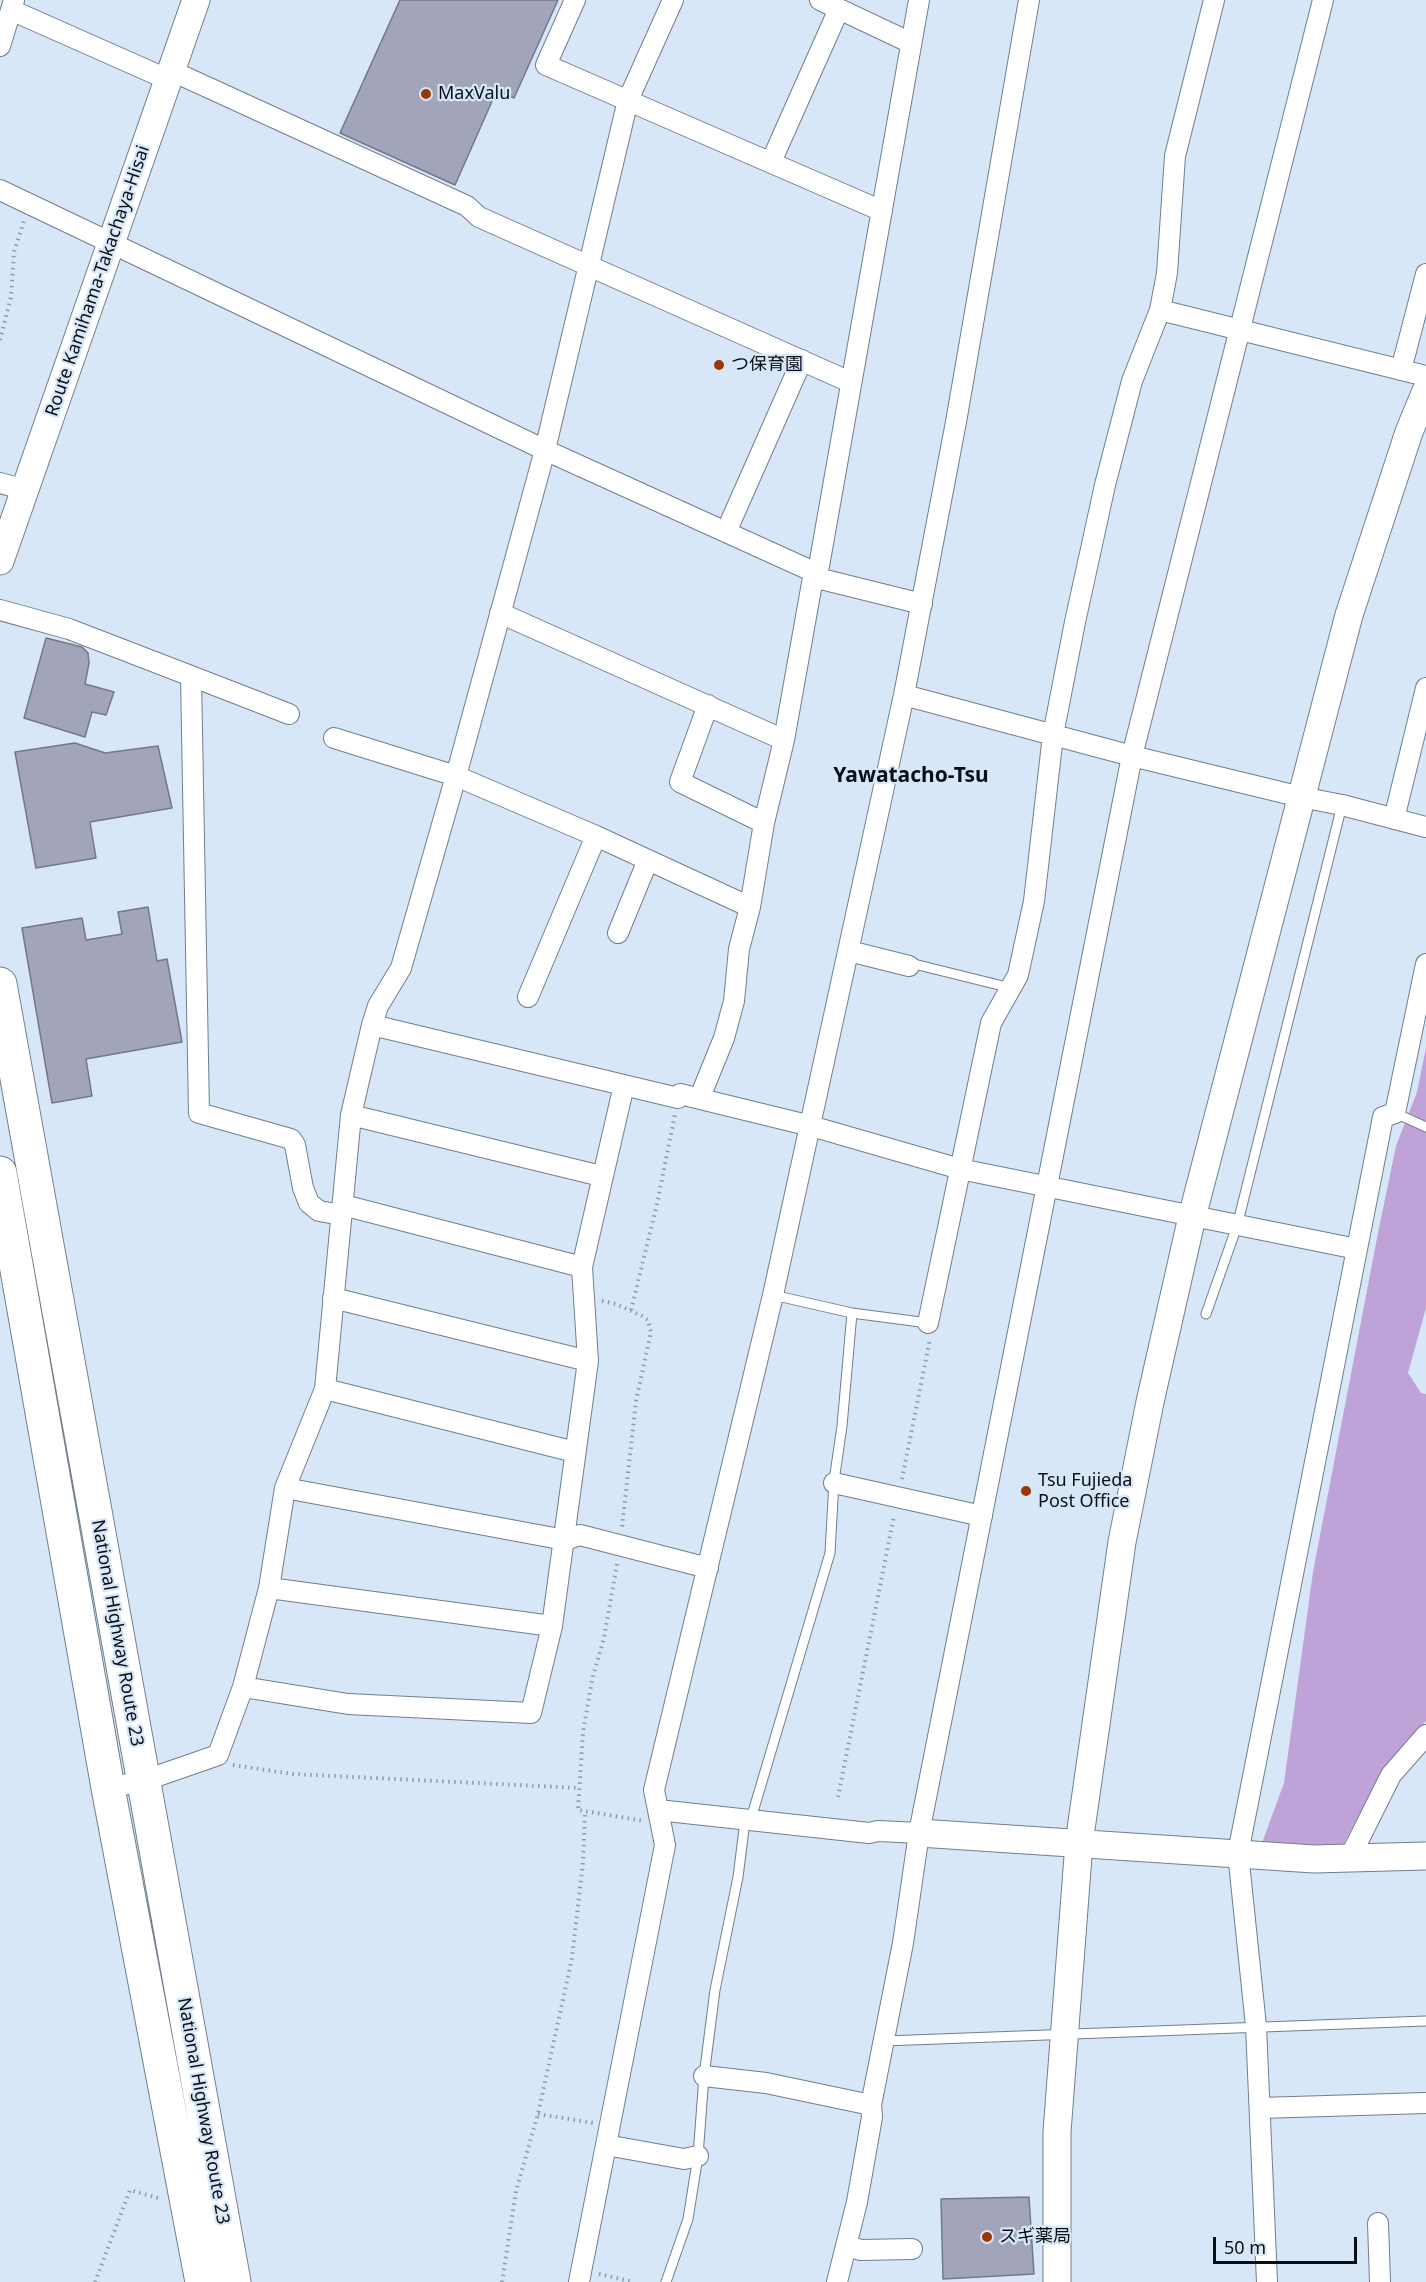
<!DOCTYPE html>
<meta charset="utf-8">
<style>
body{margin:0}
#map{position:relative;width:1426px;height:2282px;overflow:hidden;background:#d7e7f8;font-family:"Noto Sans",sans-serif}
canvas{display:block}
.scale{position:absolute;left:1213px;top:2237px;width:144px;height:27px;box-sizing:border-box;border:3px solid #0a0f15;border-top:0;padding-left:8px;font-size:18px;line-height:21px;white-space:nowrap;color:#0a0f15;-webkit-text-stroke:4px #d7e7f8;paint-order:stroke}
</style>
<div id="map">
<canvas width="1426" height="2282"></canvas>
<div class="scale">50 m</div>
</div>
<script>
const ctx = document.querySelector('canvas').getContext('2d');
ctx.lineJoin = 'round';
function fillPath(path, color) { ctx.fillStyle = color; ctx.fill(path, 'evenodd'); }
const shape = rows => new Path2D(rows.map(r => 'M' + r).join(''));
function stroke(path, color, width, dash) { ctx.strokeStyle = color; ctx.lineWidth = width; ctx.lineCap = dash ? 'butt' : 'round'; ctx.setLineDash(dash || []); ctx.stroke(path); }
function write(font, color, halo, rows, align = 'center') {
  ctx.font = font + ' "Noto Sans","Noto Sans JP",sans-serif'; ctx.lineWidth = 4.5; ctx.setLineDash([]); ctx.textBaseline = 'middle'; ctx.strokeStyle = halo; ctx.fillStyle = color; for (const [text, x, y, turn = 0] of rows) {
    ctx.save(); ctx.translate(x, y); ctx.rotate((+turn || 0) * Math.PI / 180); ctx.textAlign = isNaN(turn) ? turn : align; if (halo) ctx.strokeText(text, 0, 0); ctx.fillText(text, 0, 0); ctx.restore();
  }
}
fillPath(shape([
 [1426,1048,1426,1308,1408,1373,1421,1393,1426,1394,1426,1721,1382,1771,1341,1849,1262,1843,1284,1783,1313,1572,1378,1233,1396,1146,1417,1092]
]), '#bfa2d7');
const building = shape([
 [400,0,558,0,514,98,497,90,455,185,340,133,400,0],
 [46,638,82,647,88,653,89,663,85,684,114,692,106,715,92,712,85,737,24,718,46,638],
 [75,743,105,753,158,746,172,808,90,822,96,858,36,868,15,752,75,743],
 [148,907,157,961,167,959,182,1042,86,1059,92,1096,52,1103,22,928,82,918,86,940,122,934,118,912,148,907],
 [1029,2197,1034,2274,943,2279,941,2199,1029,2197]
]);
fillPath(building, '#a2a5b9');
stroke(building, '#75778a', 1.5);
const lane = shape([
 [909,966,914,964,1011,988],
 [1395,1113,1426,1127],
 [773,1295,852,1313,928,1323],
 [1206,1314,1237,1226,1342,805],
 [750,1822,830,1553,834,1481,842,1426,852,1313],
 [884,2041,1426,2021],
 [666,2282,688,2219,698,2156,704,2076,715,1990,738,1877,745,1821]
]);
const street = shape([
 [575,0,546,65,882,211],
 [820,0,911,43],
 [11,10,169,80],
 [0,46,14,0],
 [172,71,467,206,479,217,850,382],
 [771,162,839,9],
 [0,190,545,450,814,572,819,566,919,0],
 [1160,310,1426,376],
 [1401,370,1426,274],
 [0,483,26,490],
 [726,532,802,360],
 [813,577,922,604],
 [0,610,69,629,191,676,199,1113,291,1139,295,1145,303,1188,309,1203,319,1211,342,1215],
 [500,613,784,740],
 [191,676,289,714],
 [904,695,1132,756,1301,797,1342,805,1426,827],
 [708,705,680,782,764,823],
 [334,738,456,776,596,836,750,907],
 [1394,819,1426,688],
 [618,933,648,860],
 [849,951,909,966],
 [528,997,596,836],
 [372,1025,678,1098],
 [680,1094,811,1126,960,1169,1357,1249],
 [700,1097,724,1038,734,1001,739,949,750,907,764,823,784,740,814,572],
 [351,1115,601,1176],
 [343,1205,582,1267],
 [333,1298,588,1361],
 [928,1323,991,1023,1018,975,1034,901,1053,735,1075,622,1105,485,1132,381,1160,310,1167,273,1175,156,1214,0],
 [325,1389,575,1452],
 [834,1483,982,1516],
 [285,1488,565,1540,580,1535,708,1568],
 [269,1588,552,1626],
 [243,1687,348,1704,531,1713,552,1626,588,1361,582,1267,624,1085],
 [108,1788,143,1781,218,1755,243,1687,269,1588,285,1488,325,1389,351,1115,372,1025,378,1006,401,968,456,776,545,450,628,100,673,0],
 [658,1810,869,1833,878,1831,919,1833],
 [1350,1857,1391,1775,1426,1735],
 [704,2076,766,2083,871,2105],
 [1260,2108,1426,2103],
 [606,2145,684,2159,698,2156],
 [1378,2223,1380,2282],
 [846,2246,861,2250,912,2249],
 [579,2282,665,1845,654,1790,773,1295,904,695,956,422,1029,0],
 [837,2282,857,2202,872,2117,871,2105,903,1943,919,1833,1132,756,1323,0],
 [1267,2282,1256,2026,1238,1853,1383,1117,1395,1113,1426,964]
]);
const secondary = shape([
 [0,561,196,0],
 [919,1833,1314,1859,1426,1856],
 [1057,2282,1057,2132,1079,1843,1122,1542,1150,1402,1192,1217,1349,615,1409,432,1426,391]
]);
const highway = shape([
 [0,984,234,2282],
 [0,1173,108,1788,202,2282]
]);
stroke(lane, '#707f8e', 11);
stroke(street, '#707f8e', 22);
stroke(secondary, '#707f8e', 29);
stroke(highway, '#707f8e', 35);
stroke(shape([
 [0,340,11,297,14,252,24,221],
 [602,1301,616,1304,642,1316,648,1320,651,1332,636,1401,622,1527],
 [631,1310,657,1204,675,1114],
 [902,1479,930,1339],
 [617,1564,604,1638,592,1680,583,1732,578,1810,644,1821],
 [233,1765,293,1774,579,1788],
 [838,1797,894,1516],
 [538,2114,594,2123],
 [599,2274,634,2282],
 [95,2282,130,2190,161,2199],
 [502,2282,516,2191,538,2114,572,1958,583,1862,585,1812]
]), '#8f9ba8', 4, [1.5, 4.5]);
stroke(lane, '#fff', 9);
stroke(street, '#fff', 20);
stroke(secondary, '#fff', 27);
stroke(highway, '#fff', 33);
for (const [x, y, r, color] of [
 [426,94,6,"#9b3607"],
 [719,365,6,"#9b3607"],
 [1026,1491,6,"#9b3607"],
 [987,2237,6,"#9b3607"]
]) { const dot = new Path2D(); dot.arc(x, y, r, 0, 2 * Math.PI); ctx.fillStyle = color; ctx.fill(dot); stroke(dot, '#d7e7f8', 2); }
write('18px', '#0a0f15', '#d7e7f8', [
 ["MaxValu",438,94],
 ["つ保育園",731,365],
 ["Tsu Fujieda",1038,1481],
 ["Post Office",1038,1502],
 ["スギ薬局",999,2237]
], 'left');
write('18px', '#0a0f15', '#d7e7f8', [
 ["Route Kamihama-Takachaya-Hisai",98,281,-71],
 ["National Highway Route 23",117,1633,80],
 ["National Highway Route 23",203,2111,80]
]);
write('bold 21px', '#0a0f15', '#d7e7f8', [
 ["Yawatacho-Tsu",911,776]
]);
</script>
